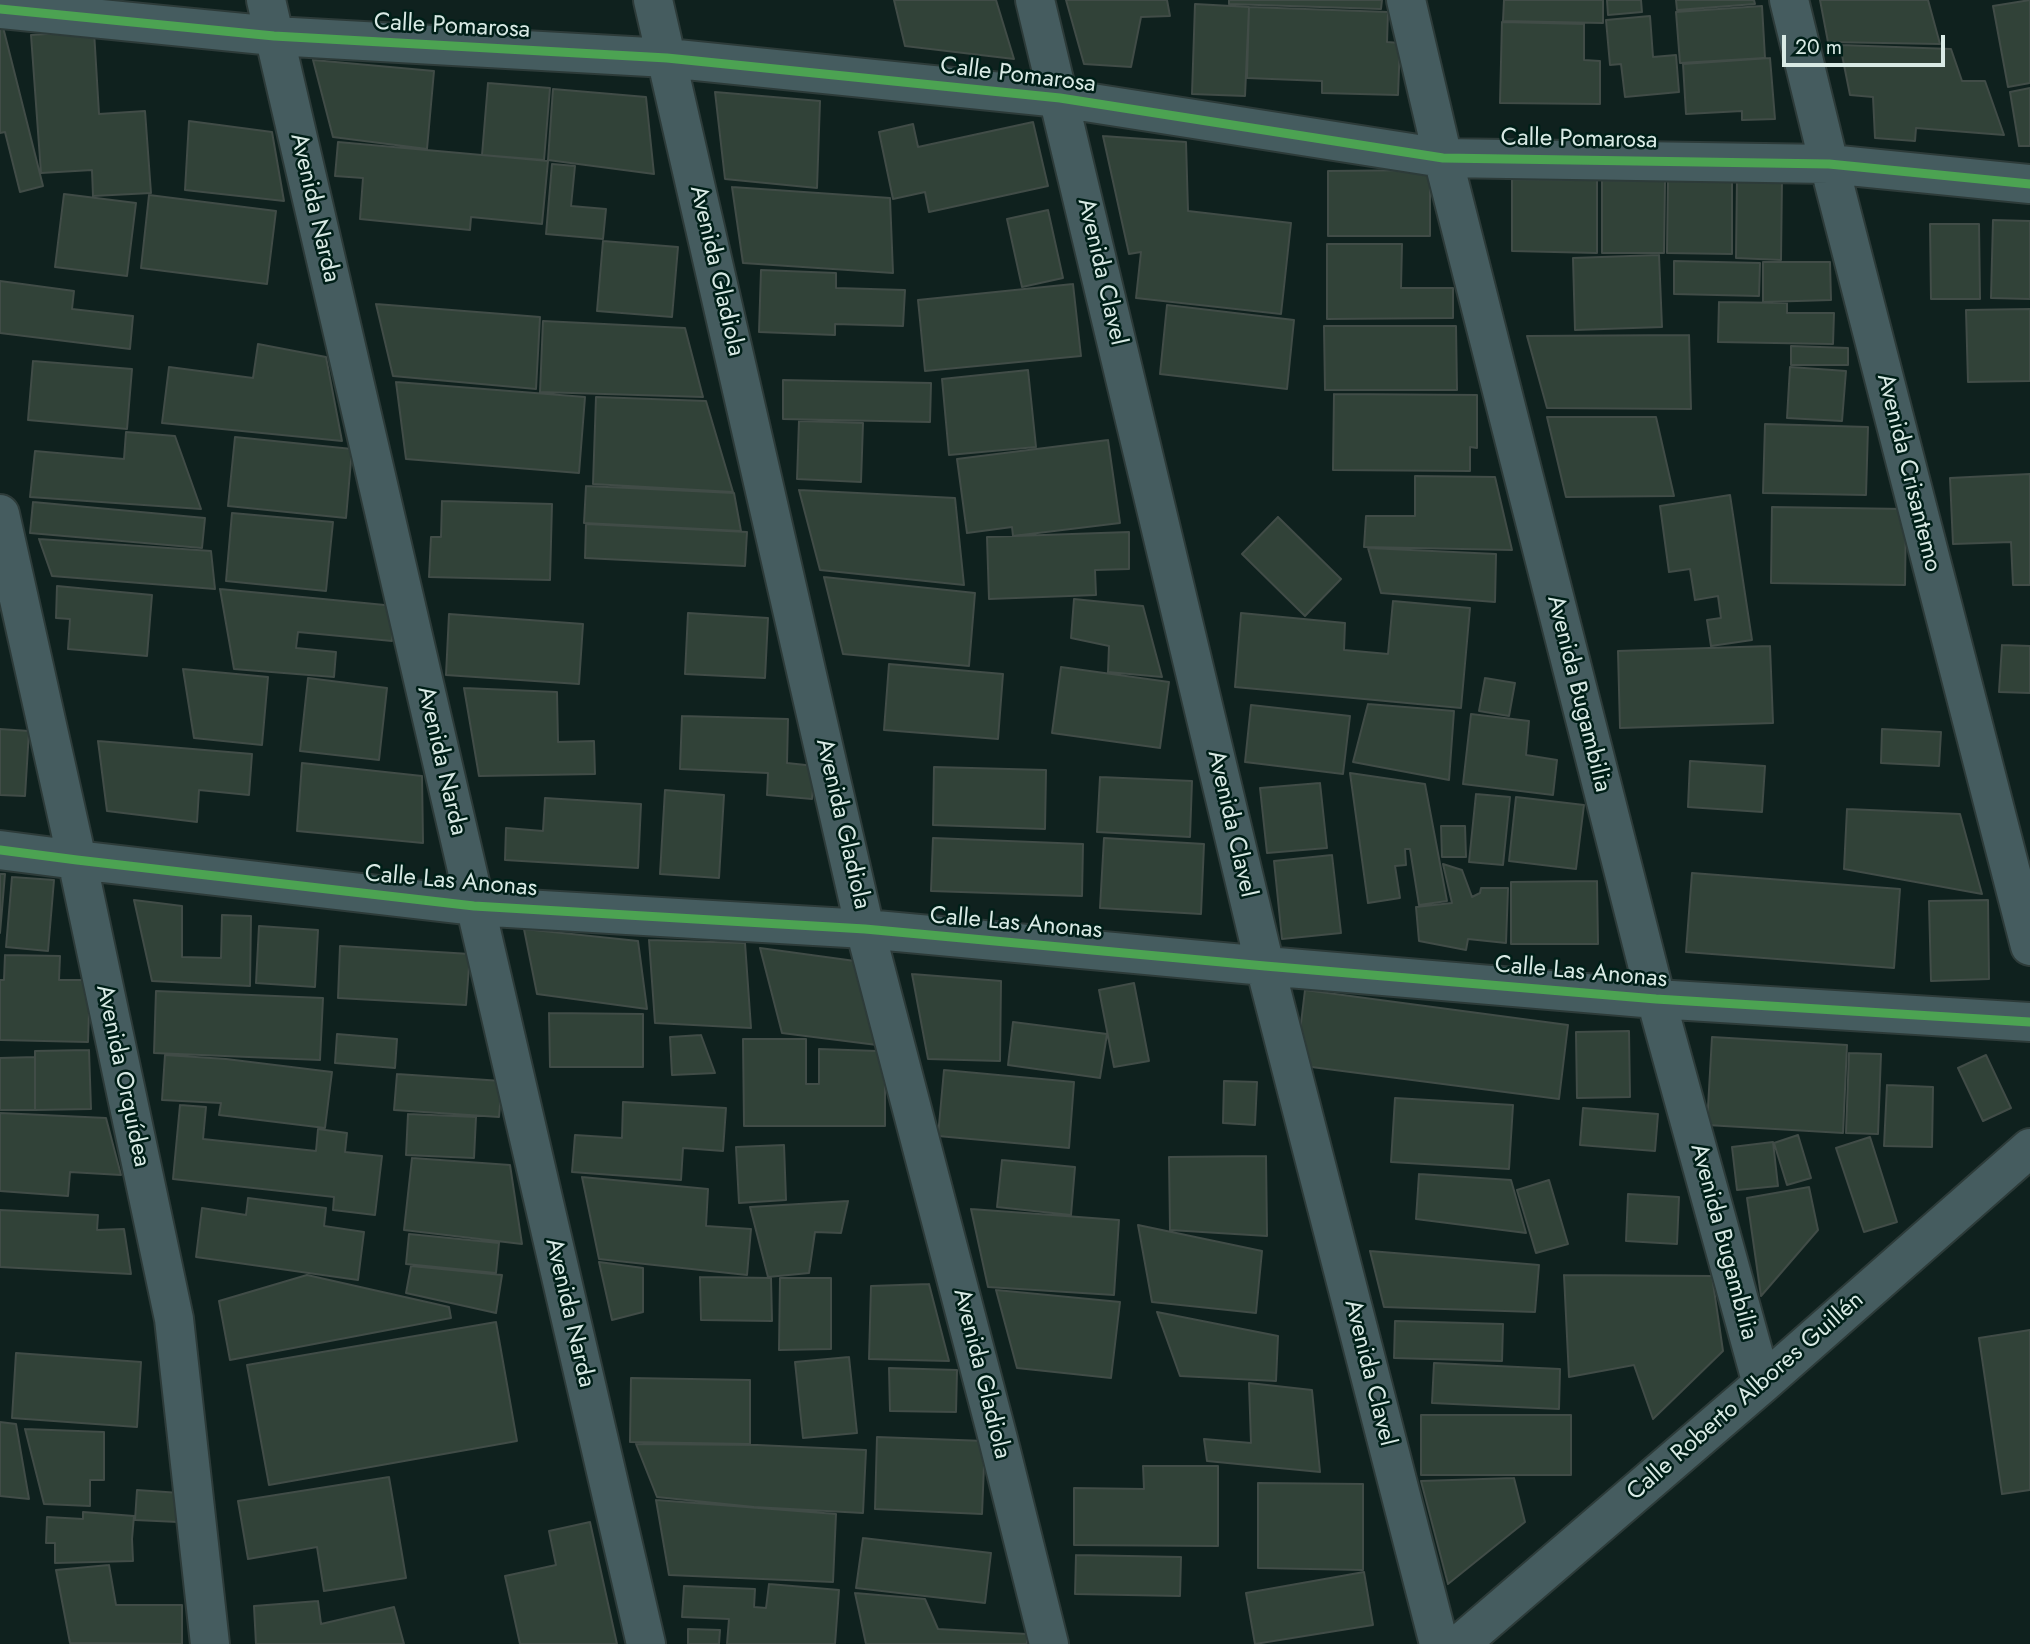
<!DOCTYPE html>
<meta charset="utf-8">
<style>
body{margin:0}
#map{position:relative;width:2030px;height:1644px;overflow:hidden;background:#0f211e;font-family:Jost,sans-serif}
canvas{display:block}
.scale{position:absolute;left:1782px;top:35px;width:163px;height:32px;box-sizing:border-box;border:4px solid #d9eae5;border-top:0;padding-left:9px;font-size:21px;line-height:24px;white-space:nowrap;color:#d9eae5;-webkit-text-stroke:5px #001f18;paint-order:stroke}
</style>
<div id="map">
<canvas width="2030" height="1644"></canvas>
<div class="scale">20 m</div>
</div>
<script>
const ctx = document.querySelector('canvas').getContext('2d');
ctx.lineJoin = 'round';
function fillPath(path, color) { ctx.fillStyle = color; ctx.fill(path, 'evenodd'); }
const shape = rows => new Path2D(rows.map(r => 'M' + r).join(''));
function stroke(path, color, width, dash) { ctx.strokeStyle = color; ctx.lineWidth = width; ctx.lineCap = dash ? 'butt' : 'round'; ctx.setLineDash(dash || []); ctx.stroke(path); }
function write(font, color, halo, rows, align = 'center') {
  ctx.font = font + ' Jost,sans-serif'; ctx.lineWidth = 5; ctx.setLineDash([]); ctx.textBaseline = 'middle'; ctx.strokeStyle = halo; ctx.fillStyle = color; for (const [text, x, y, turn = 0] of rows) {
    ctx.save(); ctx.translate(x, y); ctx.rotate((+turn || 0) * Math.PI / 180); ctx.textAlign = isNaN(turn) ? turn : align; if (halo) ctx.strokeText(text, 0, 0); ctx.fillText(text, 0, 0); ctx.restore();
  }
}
const building = shape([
 [894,0,996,0,1014,59,905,46,894,0],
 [1066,0,1167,0,1170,16,1141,17,1131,67,1084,64,1066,0],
 [1229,0,1382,0,1381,9,1229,4,1229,0],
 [1504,0,1603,0,1603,23,1503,21,1504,0],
 [1607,0,1641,0,1642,12,1608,15,1607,0],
 [1676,0,1754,0,1755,4,1677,10,1676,0],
 [1820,0,1928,0,1940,44,1828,42,1820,0],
 [2030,0,2030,83,2008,87,1993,6,2030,0],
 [1195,4,1249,7,1245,96,1192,94,1195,4],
 [1762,6,1765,58,1680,63,1676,12,1762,6],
 [1249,7,1388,12,1387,42,1400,43,1398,95,1322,93,1322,81,1247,78,1249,7],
 [1650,16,1653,57,1676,55,1679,92,1625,97,1621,64,1610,65,1606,20,1650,16],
 [1502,22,1584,24,1584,60,1600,61,1600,104,1500,103,1502,22],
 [3,27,43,186,20,192,5,132,0,133,0,28,3,27],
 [94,31,99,114,145,111,151,193,93,196,92,170,41,173,31,35,94,31],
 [1840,45,1951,49,1962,81,1985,81,2004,135,1916,128,1915,141,1875,138,1873,97,1850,95,1840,45],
 [1770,58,1775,119,1742,120,1742,111,1686,114,1683,64,1770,58],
 [313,60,434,71,427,149,333,137,313,60],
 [488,83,550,88,544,160,482,155,488,83],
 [2030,88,2030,146,2019,146,2010,92,2030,88],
 [553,89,646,97,654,174,548,160,553,89],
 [715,92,820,101,817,188,725,179,715,92],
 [189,121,272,132,284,201,185,190,189,121],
 [1033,122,1048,186,929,212,925,192,893,199,879,132,913,124,918,147,1033,122],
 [1103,136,1186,142,1188,211,1291,223,1281,314,1136,298,1141,252,1129,254,1103,136],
 [338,142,548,161,542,224,471,217,470,230,360,219,363,178,335,176,338,142],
 [552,164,575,166,571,206,606,209,603,239,546,234,552,164],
 [1430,170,1430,236,1328,236,1328,171,1430,170],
 [1737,177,1782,178,1781,260,1736,258,1737,177],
 [1668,178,1732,179,1732,254,1667,253,1668,178],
 [1512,179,1597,180,1597,253,1512,251,1512,179],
 [1602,180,1665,181,1664,253,1602,253,1602,180],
 [732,187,890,198,893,273,743,263,732,187],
 [64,194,136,203,127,276,55,267,64,194],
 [149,195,276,211,267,284,141,268,149,195],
 [1048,210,1063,278,1022,287,1007,219,1048,210],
 [1993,220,2030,221,2030,299,1991,298,1993,220],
 [1930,224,1979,224,1980,299,1931,299,1930,224],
 [603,241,678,247,672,317,597,311,603,241],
 [1327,244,1402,244,1401,288,1453,288,1453,318,1327,319,1327,244],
 [1659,255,1662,327,1575,330,1573,258,1659,255],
 [1674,261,1760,263,1759,296,1674,294,1674,261],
 [1763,262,1830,262,1831,300,1763,302,1763,262],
 [761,270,836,273,836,288,905,290,903,326,835,324,835,335,759,332,761,270],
 [0,281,74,291,72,309,133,316,130,349,0,333,0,281],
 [1073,284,1081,356,925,371,918,300,1073,284],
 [1719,302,1787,303,1787,313,1834,313,1833,344,1718,342,1719,302],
 [376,304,540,317,536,389,393,376,376,304],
 [1167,305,1294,320,1287,389,1160,374,1167,305],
 [2030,309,2030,381,1968,382,1966,310,2030,309],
 [543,321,685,328,703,397,540,392,543,321],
 [1324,326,1456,326,1457,390,1325,390,1324,326],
 [1689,335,1691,409,1547,408,1527,336,1689,335],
 [258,344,326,357,342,441,162,423,169,367,253,378,258,344],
 [1791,346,1848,348,1848,365,1791,365,1791,346],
 [33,361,132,369,127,429,28,420,33,361],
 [1790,367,1846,371,1842,421,1787,418,1790,367],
 [1028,370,1036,447,949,455,942,379,1028,370],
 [783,380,931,383,930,422,783,419,783,380],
 [396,382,585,397,579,473,406,459,396,382],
 [1334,394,1477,395,1477,448,1470,447,1470,471,1333,470,1334,394],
 [596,397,706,401,733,492,593,484,596,397],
 [1547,417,1656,417,1674,496,1566,497,1547,417],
 [799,421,863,423,861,482,797,479,799,421],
 [1765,424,1868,427,1866,495,1763,493,1765,424],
 [126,432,175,436,201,509,30,497,35,451,124,459,126,432],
 [235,437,352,449,346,518,228,506,235,437],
 [1108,440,1120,523,1013,536,1012,527,967,533,957,459,1108,440],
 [2030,474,2030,585,2013,585,2011,542,1953,544,1950,478,2030,474],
 [1415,476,1495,477,1512,550,1364,547,1366,516,1415,516,1415,476],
 [586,486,734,493,741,531,584,523,586,486],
 [799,490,955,498,964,585,820,570,799,490],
 [1730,495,1752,640,1711,646,1707,620,1721,618,1718,596,1695,600,1690,569,1669,572,1660,506,1730,495],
 [442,501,552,504,550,580,429,577,431,537,441,537,442,501],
 [33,502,205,518,202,548,30,533,33,502],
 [1772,507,1906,509,1905,585,1771,583,1772,507],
 [232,513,333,522,326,591,226,581,232,513],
 [1278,517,1341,579,1305,616,1242,554,1278,517],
 [586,524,747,532,745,566,585,558,586,524],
 [1129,532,1129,569,1095,570,1096,595,989,599,987,537,1129,532],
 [39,539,211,551,215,589,52,576,39,539],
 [1368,548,1496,554,1495,602,1381,593,1368,548],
 [824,577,975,593,969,666,843,654,824,577],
 [57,586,152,595,147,656,68,649,70,619,56,618,57,586],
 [220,589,395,606,392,641,298,632,296,648,336,652,334,677,234,669,220,589],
 [1074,599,1143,606,1162,677,1108,672,1109,646,1071,638,1074,599],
 [1393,601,1470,608,1461,708,1235,687,1241,613,1345,623,1344,650,1388,654,1393,601],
 [688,613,768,618,765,678,685,674,688,613],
 [449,614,583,624,579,684,446,675,449,614],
 [2002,645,2030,646,2030,693,1999,692,2002,645],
 [1770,646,1773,723,1620,728,1618,651,1770,646],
 [889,664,1003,674,998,739,884,730,889,664],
 [1061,667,1169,682,1160,748,1052,733,1061,667],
 [183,669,268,677,262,745,194,738,183,669],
 [308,678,387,688,379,760,300,751,308,678],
 [1485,678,1515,683,1509,716,1479,711,1485,678],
 [464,688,557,692,558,742,594,741,595,774,479,776,464,688],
 [1368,704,1454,711,1449,780,1353,762,1368,704],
 [1251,705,1350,716,1343,774,1245,762,1251,705],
 [1471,714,1529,721,1526,755,1557,760,1553,795,1463,784,1471,714],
 [682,716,788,719,787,763,815,766,812,799,767,795,768,773,680,769,682,716],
 [0,729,29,731,25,796,0,795,0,729],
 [1882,729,1941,732,1939,766,1881,763,1882,729],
 [98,741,252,754,249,795,199,790,197,822,107,811,98,741],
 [1690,761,1765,766,1762,812,1688,807,1690,761],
 [302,763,422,776,423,843,297,831,302,763],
 [934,767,1046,770,1045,829,933,825,934,767],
 [1350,773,1425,784,1447,901,1419,905,1410,849,1405,849,1406,865,1395,866,1400,898,1368,903,1350,773],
 [1100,777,1192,781,1190,837,1097,832,1100,777],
 [1320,783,1327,848,1267,853,1260,788,1320,783],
 [665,790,724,795,719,878,660,874,665,790],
 [1476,794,1510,797,1503,865,1469,862,1476,794],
 [1516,797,1584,805,1576,869,1509,861,1516,797],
 [545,798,641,804,638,868,505,860,506,828,543,831,545,798],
 [1847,809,1960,814,1982,894,1844,869,1847,809],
 [1441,826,1465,826,1466,857,1442,857,1441,826],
 [933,838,1083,844,1082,896,931,891,933,838],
 [1104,838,1204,844,1201,914,1100,908,1104,838],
 [1332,855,1341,933,1282,939,1274,861,1332,855],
 [1443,864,1462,870,1472,897,1480,893,1481,888,1508,888,1506,943,1468,939,1466,950,1419,941,1416,907,1452,903,1443,864],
 [1692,873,1900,889,1894,968,1686,952,1692,873],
 [0,874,5,874,0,933,0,874],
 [12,877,54,880,48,951,6,947,12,877],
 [1597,881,1598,944,1511,944,1511,882,1597,881],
 [134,900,182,906,182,957,221,958,222,915,251,916,250,986,152,981,134,900],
 [1988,900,1989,979,1931,981,1929,901,1988,900],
 [259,926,318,930,315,987,256,983,259,926],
 [524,929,638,941,647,1009,537,994,524,929],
 [649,940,745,943,751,1028,655,1023,649,940],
 [340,946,470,954,466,1005,338,998,340,946],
 [760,948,855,961,877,1045,782,1033,760,948],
 [5,955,60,956,59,980,90,980,88,1042,0,1040,0,980,4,980,5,955],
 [912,974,1001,981,1000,1061,928,1059,912,974],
 [1134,983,1149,1061,1114,1067,1099,990,1134,983],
 [1305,990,1568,1025,1559,1099,1296,1065,1305,990],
 [156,991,323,998,320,1060,154,1053,156,991],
 [549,1013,643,1014,643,1067,550,1067,549,1013],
 [1013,1022,1107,1034,1100,1078,1008,1065,1013,1022],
 [1629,1031,1630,1097,1577,1098,1576,1032,1629,1031],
 [337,1034,397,1039,395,1068,335,1063,337,1034],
 [701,1035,715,1073,672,1075,670,1037,701,1035],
 [1712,1037,1847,1045,1843,1133,1707,1125,1712,1037],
 [743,1039,806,1039,806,1084,819,1084,819,1049,877,1051,885,1084,885,1126,744,1126,743,1039],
 [89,1050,91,1109,35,1110,35,1051,89,1050],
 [1849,1053,1881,1054,1878,1134,1846,1133,1849,1053],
 [165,1055,226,1059,332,1072,325,1128,219,1115,221,1103,162,1100,165,1055],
 [1986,1055,2011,1108,1983,1121,1958,1068,1986,1055],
 [35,1057,35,1110,0,1110,0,1058,35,1057],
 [944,1070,1074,1082,1069,1148,938,1136,944,1070],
 [397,1074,502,1081,499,1117,394,1110,397,1074],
 [1224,1081,1257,1082,1255,1125,1223,1123,1224,1081],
 [1887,1085,1933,1087,1932,1147,1884,1146,1887,1085],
 [1395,1098,1513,1105,1509,1169,1391,1162,1395,1098],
 [623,1102,726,1108,723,1151,683,1148,681,1180,572,1172,575,1135,622,1138,623,1102],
 [180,1105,206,1107,203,1139,316,1151,318,1129,347,1133,345,1152,382,1156,375,1215,333,1210,334,1197,173,1179,180,1105],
 [1583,1108,1658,1114,1655,1151,1580,1145,1583,1108],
 [0,1113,106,1118,121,1175,70,1172,68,1196,0,1191,0,1113],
 [408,1114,476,1117,474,1158,406,1155,408,1114],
 [1798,1135,1811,1178,1787,1185,1774,1143,1798,1135],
 [1870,1137,1897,1222,1864,1232,1836,1148,1870,1137],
 [1773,1142,1778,1186,1737,1190,1732,1147,1773,1142],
 [784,1145,786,1200,739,1203,736,1147,784,1145],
 [1266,1156,1267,1236,1170,1230,1169,1157,1266,1156],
 [412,1158,510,1165,522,1244,404,1230,412,1158],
 [1002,1160,1075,1167,1071,1215,997,1207,1002,1160],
 [1419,1174,1511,1180,1526,1233,1416,1219,1419,1174],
 [582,1177,708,1189,706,1226,751,1229,747,1275,599,1259,582,1177],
 [1549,1180,1568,1244,1536,1253,1517,1190,1549,1180],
 [1809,1187,1818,1230,1761,1296,1747,1198,1809,1187],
 [1628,1194,1679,1197,1677,1244,1626,1241,1628,1194],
 [248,1198,326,1208,324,1226,364,1232,358,1280,196,1257,202,1208,246,1215,248,1198],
 [848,1201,841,1233,815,1232,809,1273,768,1277,750,1207,848,1201],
 [971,1209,1119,1220,1114,1295,988,1287,971,1209],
 [0,1210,98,1215,97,1230,124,1229,131,1274,0,1267,0,1210],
 [1138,1225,1262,1251,1256,1313,1152,1302,1138,1225],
 [409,1234,499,1243,496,1273,406,1264,409,1234],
 [1370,1251,1539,1265,1535,1312,1384,1307,1370,1251],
 [599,1262,643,1268,643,1312,612,1320,599,1262],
 [411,1266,502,1275,496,1313,406,1293,411,1266],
 [307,1275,449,1307,451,1318,230,1360,219,1301,307,1275],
 [1564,1275,1712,1276,1723,1351,1653,1419,1634,1365,1569,1377,1564,1275],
 [700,1277,771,1278,772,1321,701,1320,700,1277],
 [780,1278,831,1278,831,1349,779,1350,780,1278],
 [929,1284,949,1361,869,1359,871,1286,929,1284],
 [996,1290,1120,1302,1111,1378,1017,1368,996,1290],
 [1157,1312,1278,1336,1276,1381,1180,1376,1157,1312],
 [1395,1321,1503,1324,1502,1361,1394,1358,1395,1321],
 [496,1322,517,1441,269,1485,247,1365,496,1322],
 [2030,1330,2030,1490,2002,1494,1979,1338,2030,1330],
 [16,1353,141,1362,137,1427,12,1418,16,1353],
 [849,1357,857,1433,803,1438,795,1362,849,1357],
 [1434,1363,1560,1369,1559,1409,1432,1403,1434,1363],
 [889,1368,957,1370,956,1412,890,1411,889,1368],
 [631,1378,750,1380,750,1444,630,1442,631,1378],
 [1249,1383,1312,1390,1320,1472,1207,1461,1204,1439,1251,1443,1249,1383],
 [1421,1415,1571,1415,1571,1475,1421,1475,1421,1415],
 [0,1422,16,1424,29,1499,0,1496,0,1422],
 [25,1429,104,1432,104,1480,90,1480,90,1506,44,1504,25,1429],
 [877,1437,985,1441,982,1514,875,1509,877,1437],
 [636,1444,757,1445,866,1450,863,1513,754,1507,657,1497,636,1444],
 [1143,1466,1218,1466,1218,1546,1074,1545,1074,1488,1144,1489,1143,1466],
 [389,1477,406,1578,324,1591,317,1547,248,1559,238,1501,389,1477],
 [1514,1478,1525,1522,1448,1584,1421,1481,1514,1478],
 [1258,1483,1363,1484,1363,1570,1258,1568,1258,1483],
 [137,1490,180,1493,178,1522,135,1520,137,1490],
 [656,1500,836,1514,833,1582,669,1575,656,1500],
 [83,1512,134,1516,132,1539,133,1561,55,1563,55,1543,46,1543,47,1517,83,1519,83,1512],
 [590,1522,617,1644,520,1644,505,1576,556,1565,549,1531,590,1522],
 [863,1538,991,1553,985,1603,856,1588,863,1538],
 [1076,1555,1181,1557,1180,1596,1075,1594,1076,1555],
 [109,1565,116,1605,182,1605,182,1644,70,1643,56,1570,109,1565],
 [1364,1572,1373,1625,1255,1644,1246,1593,1364,1572],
 [769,1584,839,1590,835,1644,727,1644,729,1619,682,1617,684,1586,755,1589,754,1607,766,1608,769,1584],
 [855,1593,925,1599,938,1629,1027,1634,1027,1644,866,1644,855,1593],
 [318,1601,321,1624,394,1607,404,1644,256,1644,254,1606,318,1601],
 [688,1629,720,1630,719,1644,688,1644,688,1629]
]);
fillPath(building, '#314238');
stroke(building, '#414c47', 2);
const minor = shape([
 [266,0,646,1644],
 [653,0,865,929,998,1439,1049,1644],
 [1035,0,1265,966,1439,1644],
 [1406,0,1443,158,1656,999,1762,1384],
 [1789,0,1829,164,2030,946],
 [0,9,274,36,667,58,1060,98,1443,158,1829,164,2030,184],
 [0,514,77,860,174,1319,210,1644],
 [0,850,77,860,474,906,865,929,1265,966,1656,999,2030,1022],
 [1460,1644,1762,1384,2030,1148]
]);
stroke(minor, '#2d3b39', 42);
stroke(minor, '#455c5f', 38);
stroke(shape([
 [0,9,274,36,667,58,1060,98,1443,158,1829,164,2030,184],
 [0,850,77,860,474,906,865,929,1265,966,1656,999,2030,1022]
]), '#4ca352', 9);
write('24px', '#d9eae5', '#001f18', [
 ["Calle Pomarosa",452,27,3],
 ["Calle Pomarosa",1018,76,7],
 ["Calle Pomarosa",1579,140,1],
 ["Avenida Narda",314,208,77],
 ["Avenida Gladiola",716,271,77],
 ["Avenida Clavel",1101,272,77],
 ["Avenida Crisantemo",1908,473,76],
 ["Avenida Bugambilia",1578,694,76],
 ["Avenida Narda",441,761,77],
 ["Avenida Gladiola",842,824,77],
 ["Avenida Clavel",1231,824,77],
 ["Calle Las Anonas",451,882,5],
 ["Calle Las Anonas",1016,924,5],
 ["Calle Las Anonas",1581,973,5],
 ["Avenida Orquídea",122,1076,78],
 ["Avenida Bugambilia",1723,1242,75],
 ["Avenida Narda",569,1313,77],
 ["Avenida Clavel",1369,1373,76],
 ["Avenida Gladiola",981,1374,76],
 ["Calle Roberto Albores Guillén",1746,1397,-41]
]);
</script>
